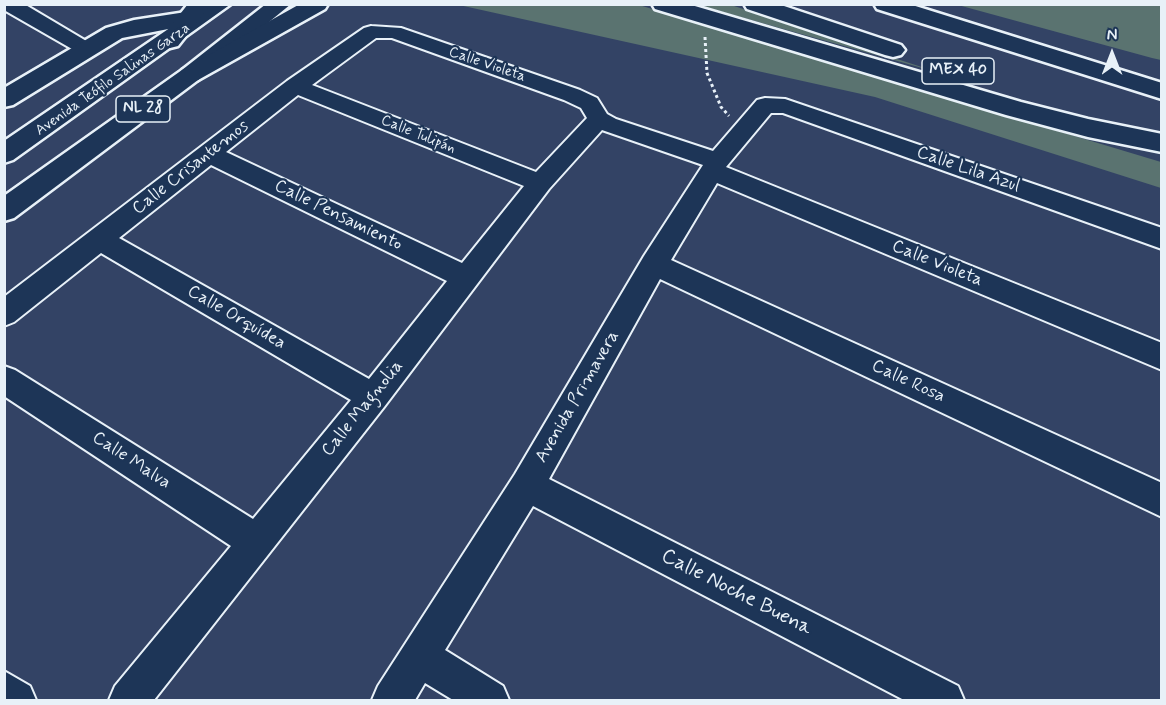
<!DOCTYPE html>
<meta charset="utf-8">
<style>
body{margin:0}
#map{position:relative;width:1166px;height:705px;overflow:hidden;background:#334365;font-family:Mynerve,sans-serif}
canvas{display:block}
.frame{position:absolute;inset:0;border:6px solid #e8f1f8;pointer-events:none}
.north{position:absolute;left:1082px;top:24px;width:60px;height:60px;-webkit-text-stroke:4px #1d3557;paint-order:stroke;rotate:0deg;font-size:16px;font-weight:700;line-height:24px;text-align:center;color:#e8f1f8}
.north::after{content:'';display:block;margin:auto;width:21px;height:27px;background:#e8f1f8;clip-path:polygon(50% 0,100% 100%,50% 72%,0 100%)}
</style>
<div id="map">
<canvas width="1166" height="705"></canvas>
<div class="frame"></div>
<div class="north">N</div>
</div>
<script>
const ctx = document.querySelector('canvas').getContext('2d');
ctx.lineJoin = 'round';
function fillPath(path, color) { ctx.fillStyle = color; ctx.fill(path, 'evenodd'); }
const shape = rows => new Path2D(rows.map(r => 'M' + r).join(''));
function stroke(path, color, width, dash) { ctx.strokeStyle = color; ctx.lineWidth = width; ctx.lineCap = dash ? 'butt' : 'round'; ctx.setLineDash(dash || []); ctx.stroke(path); }
function write(font, color, halo, rows, align = 'center') {
  ctx.font = font + ' Mynerve,sans-serif'; ctx.lineWidth = 4.5; ctx.setLineDash([]); ctx.textBaseline = 'middle'; ctx.strokeStyle = halo; ctx.fillStyle = color; for (const [text, x, y, turn = 0] of rows) {
    ctx.save(); ctx.translate(x, y); ctx.rotate((+turn || 0) * Math.PI / 180); ctx.textAlign = isNaN(turn) ? turn : align; if (halo) ctx.strokeText(text, 0, 0); ctx.fillText(text, 0, 0); ctx.restore();
  }
}
fillPath(shape([
 [459,5,639,5,1161,162,1161,188,875,97],
 [698,5,731,5,940,73],
 [958,5,1161,5,1161,60,1152,58]
]), '#5a7370');
const street = shape([
 [4,4,24,4,93,45,97,49,93,53,86,55,79,53,4,10,4,4],
 [371,26,401,28,580,90,597,98,607,114,616,119,713,151,757,100,765,98,785,99,1162,228,1162,249,783,113,771,113,726,167,1162,343,1162,370,717,183,671,260,1162,483,1162,517,660,279,549,479,958,686,964,700,904,700,533,506,445,650,503,686,509,700,453,700,425,683,415,700,372,700,378,686,515,474,644,256,703,165,602,130,549,189,384,407,154,700,109,700,115,686,231,546,4,396,4,366,15,370,253,519,351,400,101,253,14,322,4,326,4,297,287,81,364,28,371,26],
 [376,38,392,38,564,100,581,108,587,118,536,172,312,85,376,38],
 [298,95,524,186,462,263,226,152,298,95],
 [211,165,447,281,369,379,119,238,211,165],
 [4,671,30,686,36,700,4,700,4,671]
]);
const secondary = shape([
 [186,12,194,14,197,19,194,24,122,38,13,105,4,107,4,88,106,28,134,20,186,12]
]);
const primary = shape([
 [205,4,231,4,13,160,4,163,4,141,205,4],
 [266,4,291,4,198,80,14,218,4,221,4,196,182,70,266,4]
]);
const highway = shape([
 [188,4,211,4,178,46,170,48,162,46,159,41,188,4],
 [300,4,328,4,325,9,198,80,190,82,182,80,178,75,182,70,300,4],
 [652,4,688,4,1021,102,1088,119,1162,134,1162,152,1088,137,1006,115,655,9,652,4],
 [744,4,778,4,901,45,905,50,901,55,893,57,885,55,747,9,744,4],
 [874,4,909,4,1162,83,1162,99,877,9,874,4]
]);
stroke(street, '#e8f1f8', 4);
stroke(secondary, '#e8f1f8', 5);
stroke(primary, '#e8f1f8', 5);
stroke(highway, '#e8f1f8', 5);
stroke(shape([
 [705,37,707,73,721,107,729,116]
]), '#e8f1f8', 3, [3, 3]);
fillPath(street, '#1d3557');
fillPath(secondary, '#1d3557');
fillPath(primary, '#1d3557');
fillPath(highway, '#1d3557');
write('15px', '#e8f1f8', '#1d3557', [
 ["Calle Violeta",487,65,19],
 ["Avenida Teófilo Salinas Garza",113,80,-35],
 ["Calle Tulipán",418,135,22]
]);
for (const [x, y, w] of [
 [958,71,72],
 [143,109,54]
]) { const box = new Path2D(); box.roundRect(x - w / 2, y - 13, w, 26, 4.5); ctx.fillStyle = '#1d3557'; ctx.fill(box); stroke(box, '#e8f1f8', 1.5); }
write('bold 16px', '#e8f1f8', null, [
 ["MEX 40",958,71],
 ["NL 28",143,109]
]);
write('18px', '#e8f1f8', '#1d3557', [
 ["Calle Crisantemos",191,168,-38],
 ["Calle Lila Azul",968,170,19],
 ["Calle Pensamiento",338,216,26],
 ["Calle Violeta",937,264,22],
 ["Calle Orquídea",236,318,30],
 ["Calle Rosa",908,382,25],
 ["Avenida Primavera",578,397,-60],
 ["Calle Magnolia",363,409,-51],
 ["Calle Malva",131,461,33]
]);
write('21px', '#e8f1f8', '#1d3557', [
 ["Calle Noche Buena",736,593,27]
]);
</script>
